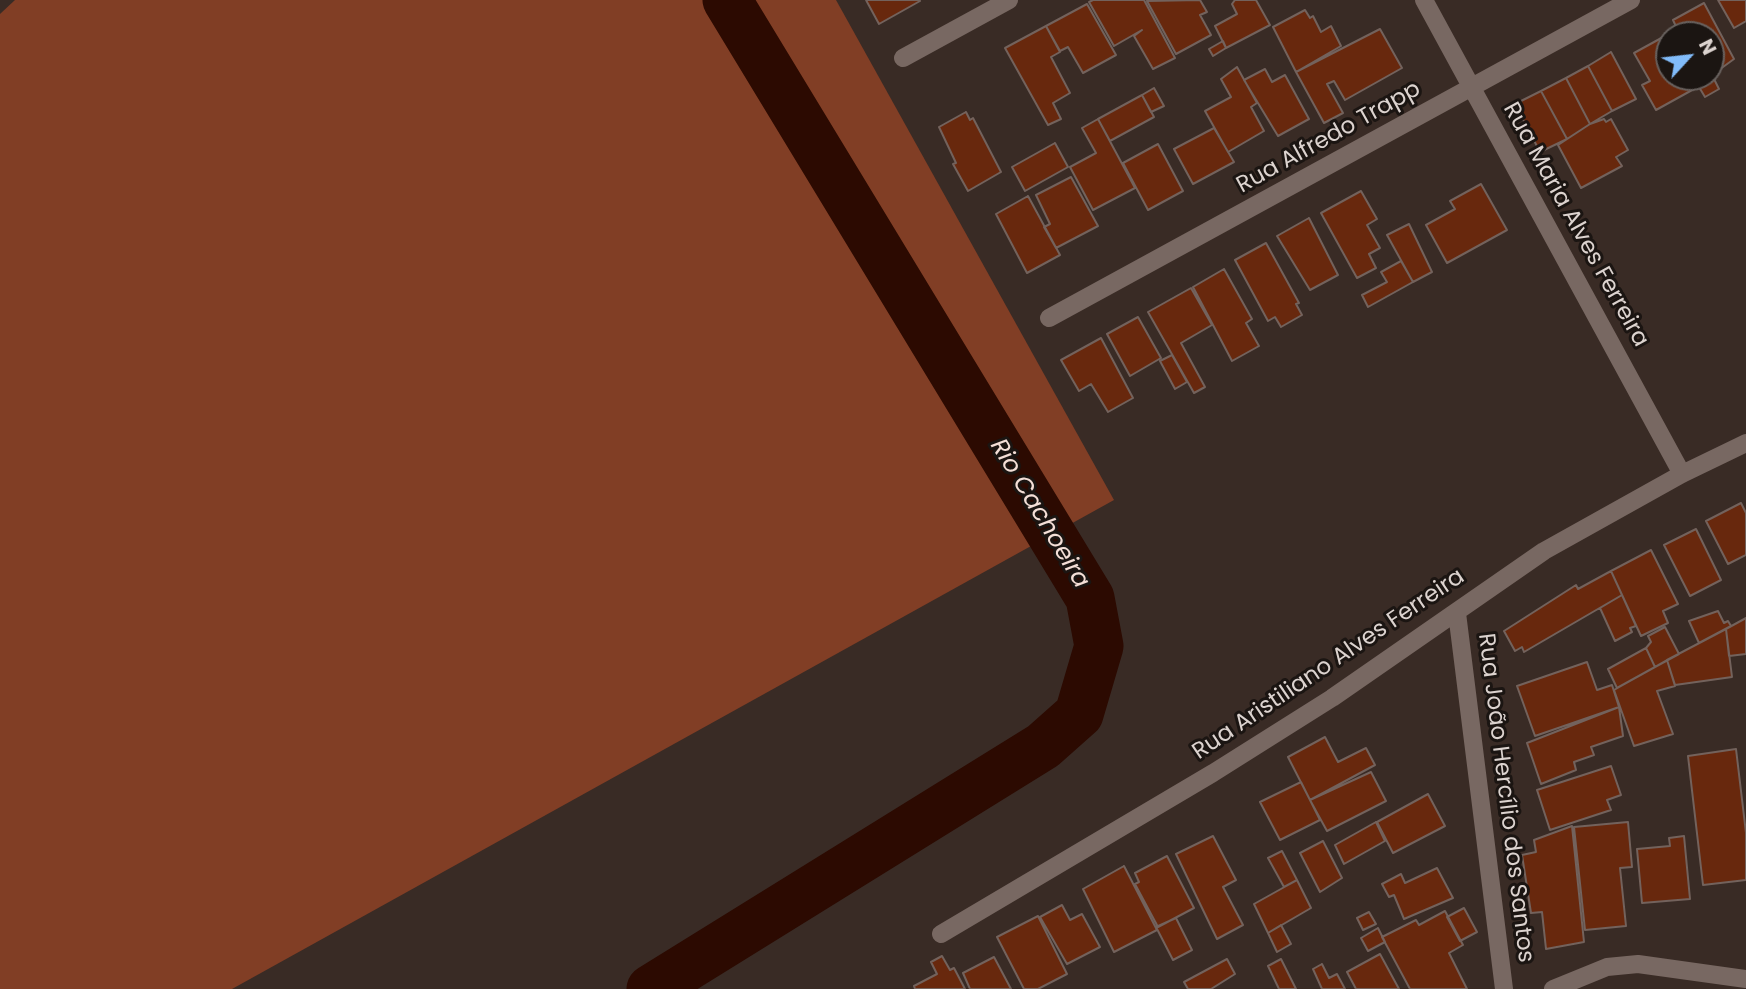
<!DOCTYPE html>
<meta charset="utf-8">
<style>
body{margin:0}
#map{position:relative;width:1746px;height:989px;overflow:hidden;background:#392b25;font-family:Poppins,sans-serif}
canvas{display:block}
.north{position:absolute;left:1655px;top:21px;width:70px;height:70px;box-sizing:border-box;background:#1b1512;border:2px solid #68615e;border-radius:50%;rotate:63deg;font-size:19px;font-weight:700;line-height:28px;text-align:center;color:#dcd3cf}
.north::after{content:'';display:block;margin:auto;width:24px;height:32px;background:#82bcfa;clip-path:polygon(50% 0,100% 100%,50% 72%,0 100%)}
</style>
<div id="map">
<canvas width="1746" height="989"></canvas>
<div class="north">N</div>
</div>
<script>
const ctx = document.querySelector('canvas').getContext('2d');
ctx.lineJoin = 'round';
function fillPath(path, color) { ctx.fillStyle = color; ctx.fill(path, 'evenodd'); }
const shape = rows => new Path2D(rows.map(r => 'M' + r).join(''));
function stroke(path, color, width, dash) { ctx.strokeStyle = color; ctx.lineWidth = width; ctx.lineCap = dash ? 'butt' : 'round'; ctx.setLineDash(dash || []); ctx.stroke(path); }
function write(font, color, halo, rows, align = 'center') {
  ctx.font = font + ' Poppins,sans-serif'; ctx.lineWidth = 6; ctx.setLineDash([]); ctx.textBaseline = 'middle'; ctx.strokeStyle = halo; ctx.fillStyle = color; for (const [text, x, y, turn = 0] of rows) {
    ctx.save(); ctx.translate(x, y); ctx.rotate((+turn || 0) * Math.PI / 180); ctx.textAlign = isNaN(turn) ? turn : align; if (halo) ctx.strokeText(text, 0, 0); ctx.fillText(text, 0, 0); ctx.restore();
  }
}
fillPath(shape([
 [15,0,836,0,1114,500,232,989,0,989,0,14]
]), '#813e25');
stroke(shape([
 [651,989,1043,746,1079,714,1099,646,1090,598,727,0]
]), '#2c0a01', 49);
const building = shape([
 [866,0,919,0,920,1,879,24,866,0],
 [1093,0,1144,0,1175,58,1153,69,1134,36,1142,30,1114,46,1089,2,1093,0],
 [1200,0,1207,12,1200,15,1211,35,1176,54,1147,1,1200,0],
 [1235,0,1256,0,1270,25,1226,48,1215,26,1237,14,1232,4,1235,0],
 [1718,0,1746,0,1746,21,1734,28,1718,0],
 [1704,3,1734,59,1712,75,1719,89,1705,97,1693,77,1711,77,1711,35,1680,35,1673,20,1704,3],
 [1087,4,1116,55,1083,73,1068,47,1060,51,1046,26,1087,4],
 [1305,10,1310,18,1313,16,1321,32,1331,26,1341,46,1296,72,1273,27,1305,10],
 [1046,26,1060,52,1051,57,1070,93,1053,103,1061,119,1048,125,1005,48,1046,26],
 [1380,29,1402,68,1345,100,1334,81,1327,84,1343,113,1324,123,1296,72,1380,29],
 [1665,36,1669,43,1669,77,1687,77,1694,89,1656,110,1642,85,1650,81,1634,53,1665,36],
 [1223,41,1226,48,1213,56,1209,49,1223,41],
 [1611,52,1636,99,1612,111,1588,66,1611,52],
 [1588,66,1612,111,1590,124,1566,78,1588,66],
 [1237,67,1257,103,1251,107,1264,131,1228,152,1205,111,1231,97,1221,79,1237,67],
 [1265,69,1272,82,1285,75,1309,119,1278,136,1244,80,1265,69],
 [1566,78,1590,124,1567,139,1541,91,1566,78],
 [1154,88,1164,106,1151,112,1142,95,1154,88],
 [1541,91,1567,139,1540,152,1515,104,1541,91],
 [1142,95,1154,117,1110,141,1098,119,1142,95],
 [966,112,970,120,973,118,1001,172,968,191,953,164,956,163,939,127,966,112],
 [1098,119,1135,188,1093,210,1070,167,1096,153,1082,128,1098,119],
 [1604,119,1606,122,1611,119,1628,150,1616,157,1622,166,1581,188,1558,145,1590,124,1604,119],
 [1214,128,1234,162,1193,184,1174,149,1214,128],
 [1055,143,1068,167,1025,191,1012,167,1055,143],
 [1158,144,1183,191,1148,210,1123,163,1158,144],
 [1071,177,1098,226,1056,248,1044,227,1050,224,1036,195,1071,177],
 [1481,184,1507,230,1447,263,1426,225,1455,209,1450,201,1481,184],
 [1361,191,1377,219,1367,225,1380,248,1369,254,1376,268,1357,278,1321,213,1361,191],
 [1028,196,1060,255,1027,273,996,214,1028,196],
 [1309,218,1338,275,1310,290,1277,236,1309,218],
 [1409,224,1432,272,1413,282,1387,235,1409,224],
 [1266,243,1299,303,1296,304,1302,315,1281,327,1275,317,1268,321,1235,260,1266,243],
 [1401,261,1413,282,1368,307,1362,295,1387,282,1381,272,1401,261],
 [1224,269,1252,319,1246,323,1259,346,1232,361,1193,287,1224,269],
 [1191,288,1212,325,1181,343,1205,387,1194,393,1148,312,1191,288],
 [1138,317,1161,358,1130,376,1107,334,1138,317],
 [1101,338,1133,398,1108,412,1091,384,1079,391,1061,360,1101,338],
 [1172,355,1187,382,1175,389,1160,361,1172,355],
 [1741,503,1746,513,1746,555,1728,564,1706,521,1741,503],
 [1696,529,1721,580,1690,596,1664,545,1696,529],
 [1651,550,1678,604,1663,611,1668,623,1641,636,1611,571,1651,550],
 [1611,571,1622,595,1524,652,1522,647,1515,651,1504,631,1576,585,1578,589,1611,571],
 [1622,595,1636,626,1630,628,1632,632,1615,641,1600,608,1622,595],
 [1718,611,1724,623,1728,621,1731,626,1699,643,1689,621,1718,611],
 [1746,618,1746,654,1729,656,1726,629,1746,618],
 [1665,627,1679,654,1655,667,1646,648,1651,642,1648,636,1665,627],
 [1726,629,1732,677,1675,685,1667,660,1726,629],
 [1646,648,1655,667,1617,688,1608,669,1646,648],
 [1667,660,1675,686,1657,691,1673,734,1634,746,1614,690,1667,660],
 [1587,662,1597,690,1612,685,1619,707,1535,736,1517,686,1587,662],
 [1619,707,1623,736,1591,747,1594,755,1574,762,1576,770,1541,784,1527,743,1619,707],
 [1325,737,1338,762,1366,748,1375,765,1310,800,1288,757,1325,737],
 [1736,749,1746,833,1746,880,1703,885,1688,756,1736,749],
 [1611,766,1621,795,1607,800,1611,810,1550,830,1537,790,1611,766],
 [1371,772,1386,801,1327,831,1310,800,1371,772],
 [1301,782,1320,820,1280,840,1260,802,1301,782],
 [1428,794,1445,826,1393,853,1377,822,1428,794],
 [1376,822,1385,841,1344,864,1335,845,1376,822],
 [1628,822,1632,867,1620,868,1626,926,1585,930,1574,827,1628,822],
 [1572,826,1584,942,1546,949,1542,912,1531,913,1522,855,1536,852,1534,840,1572,826],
 [1213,836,1236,880,1223,887,1243,925,1217,939,1176,854,1213,836],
 [1684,836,1690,899,1642,903,1637,849,1670,846,1669,838,1684,836],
 [1323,841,1342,878,1320,892,1300,853,1323,841],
 [1282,851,1297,880,1284,887,1268,858,1282,851],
 [1167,856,1194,908,1158,927,1135,884,1139,882,1135,873,1167,856],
 [1124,866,1157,930,1114,952,1083,889,1124,866],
 [1437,868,1453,898,1404,919,1394,895,1389,897,1382,884,1401,874,1405,883,1437,868],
 [1297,880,1311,908,1268,933,1254,904,1297,880],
 [1062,905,1070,920,1082,914,1100,947,1067,964,1040,917,1062,905],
 [1464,908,1477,932,1460,941,1447,917,1464,908],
 [1445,911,1463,945,1449,953,1467,989,1410,989,1382,937,1416,920,1419,925,1445,911],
 [1369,912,1376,924,1363,930,1357,918,1369,912],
 [1038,916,1067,974,1038,989,1024,989,997,937,1038,916],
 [1176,918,1192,950,1173,960,1156,927,1176,918],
 [1281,925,1291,944,1277,952,1268,933,1281,925],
 [1378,928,1385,942,1368,951,1361,938,1378,928],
 [1380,954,1399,989,1356,989,1347,972,1380,954],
 [942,956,950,970,954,968,965,989,915,989,914,986,937,974,931,962,942,956],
 [994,957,1011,989,970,989,963,973,994,957],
 [1227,959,1235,974,1211,989,1188,989,1184,982,1227,959],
 [1281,959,1296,989,1279,989,1268,966,1281,959],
 [1322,964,1329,978,1337,974,1345,989,1322,989,1313,969,1322,964]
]);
fillPath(building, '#68280d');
stroke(building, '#73625c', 2);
stroke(shape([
 [1424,0,1682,474],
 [903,58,1009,0],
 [1049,318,1631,0],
 [1457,613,1504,989],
 [941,934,1213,773,1332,698,1544,551,1682,474,1746,443],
 [1553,989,1607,967,1638,964,1746,979]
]), '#786862', 18);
write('23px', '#dcd3cf', '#1b1512', [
 ["Rua Alfredo Trapp",1329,138,-29],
 ["Rua Maria Alves Ferreira",1575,225,61],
 ["Rua Aristiliano Alves Ferreira",1329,665,-34],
 ["Rua João Hercílio dos Santos",1505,798,83]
]);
write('italic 24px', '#f4dfd7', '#1b1512', [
 ["Rio Cachoeira",1039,514,59]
]);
</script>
